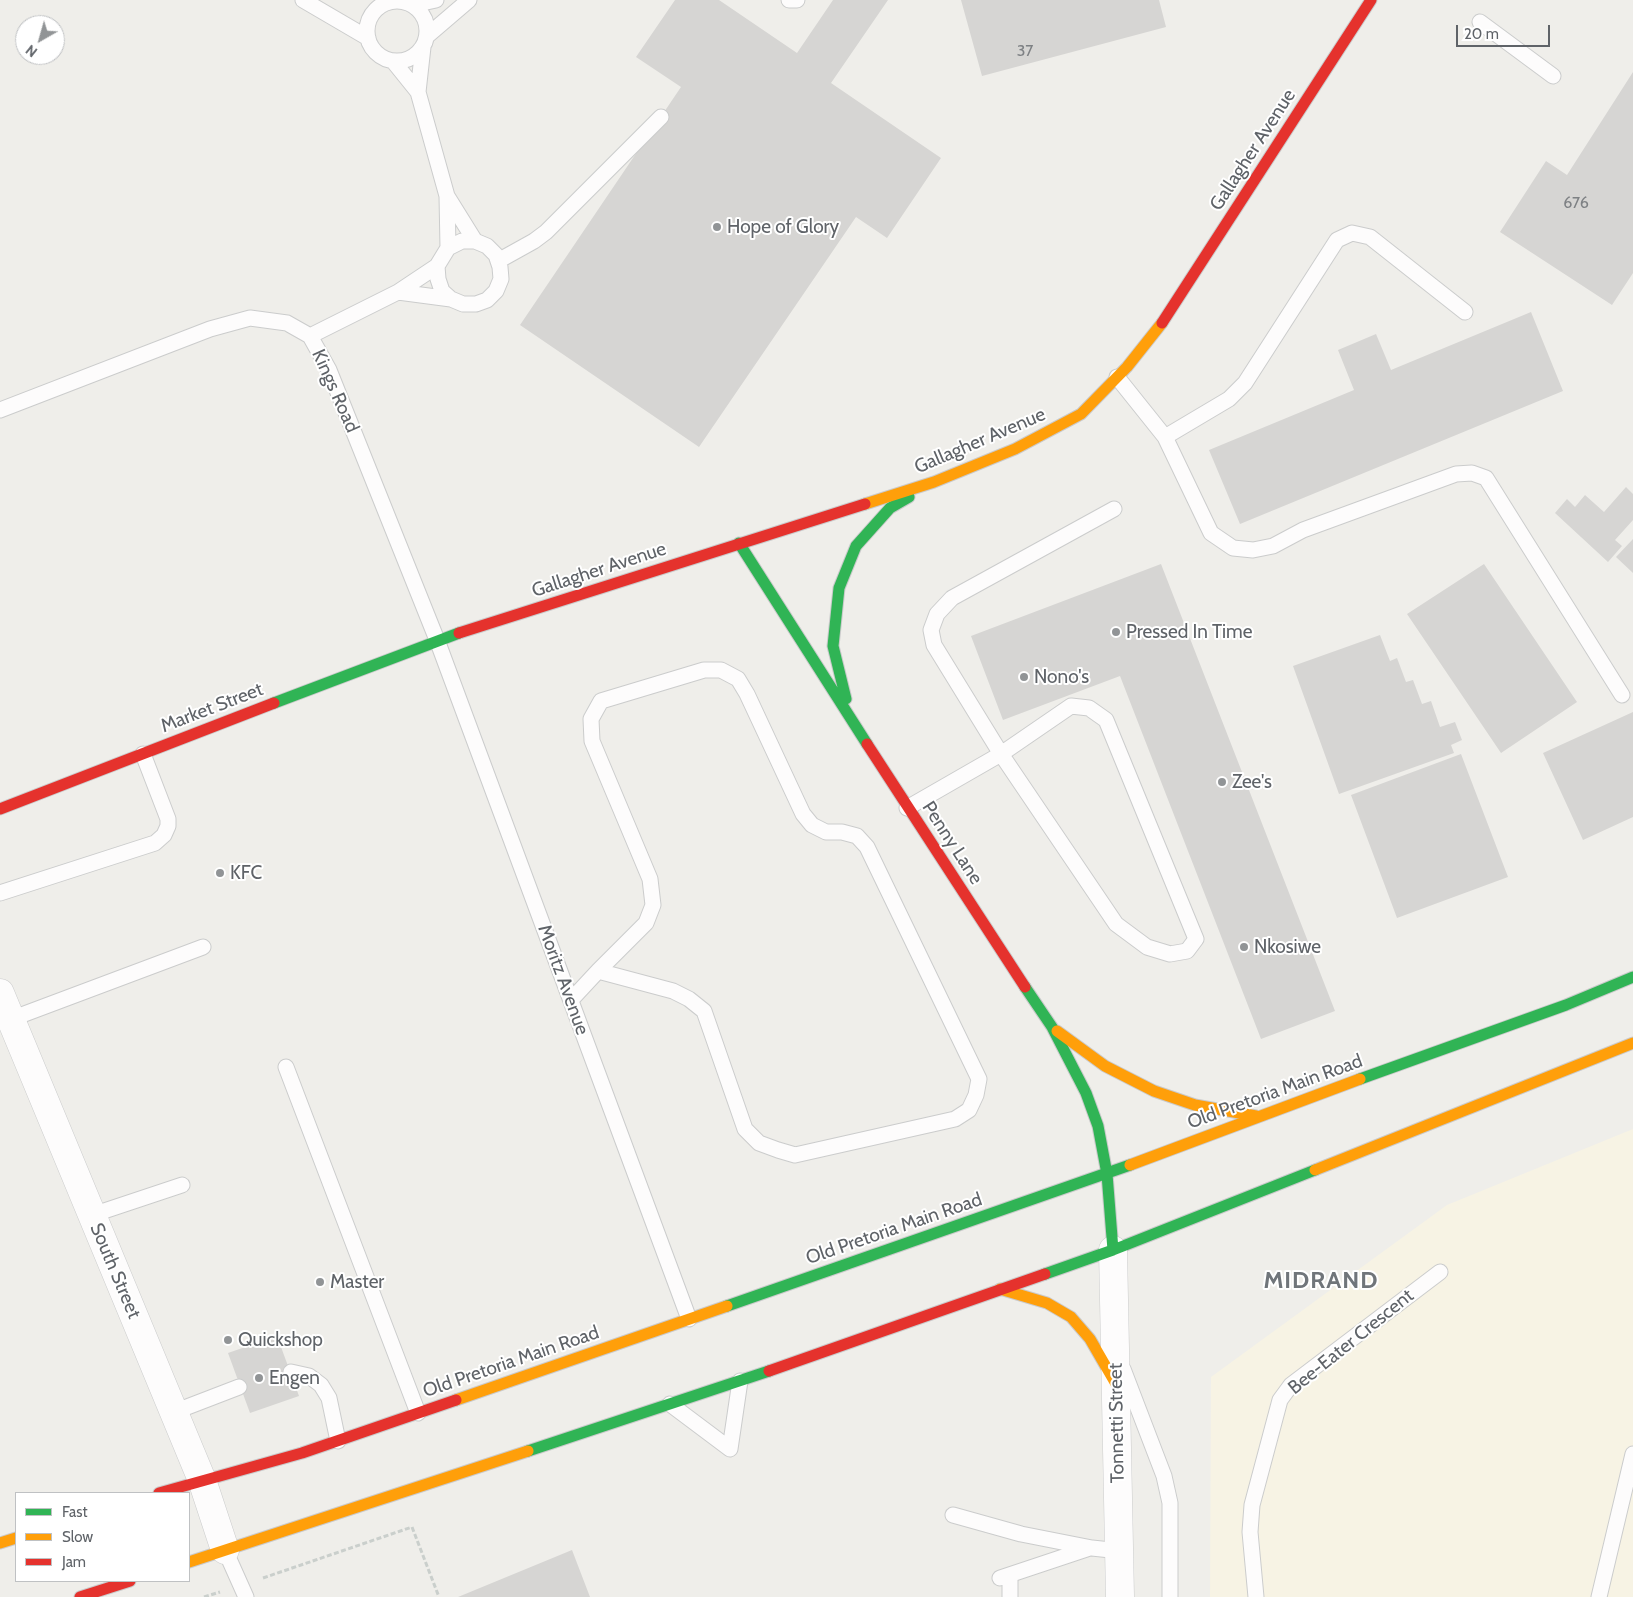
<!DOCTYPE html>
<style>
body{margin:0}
#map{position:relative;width:1633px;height:1597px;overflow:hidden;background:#efeeea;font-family:Cabin,sans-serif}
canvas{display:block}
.legend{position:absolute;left:15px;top:1492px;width:175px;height:90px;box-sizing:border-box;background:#fff;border:1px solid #bfc1c3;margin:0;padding:6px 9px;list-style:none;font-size:15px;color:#5f6368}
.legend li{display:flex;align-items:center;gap:10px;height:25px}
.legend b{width:25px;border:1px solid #bfc1c3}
.north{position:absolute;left:15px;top:15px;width:50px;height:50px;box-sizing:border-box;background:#fff;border:1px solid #bfc1c3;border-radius:50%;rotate:218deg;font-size:14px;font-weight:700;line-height:20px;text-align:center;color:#5f6368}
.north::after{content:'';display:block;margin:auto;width:18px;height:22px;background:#919496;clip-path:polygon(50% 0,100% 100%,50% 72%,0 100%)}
.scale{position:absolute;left:1456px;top:25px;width:94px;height:22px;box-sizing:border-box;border:2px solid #5f6368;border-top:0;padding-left:6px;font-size:15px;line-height:18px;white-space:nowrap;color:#5f6368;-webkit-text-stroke:4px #fff;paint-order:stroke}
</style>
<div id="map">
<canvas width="1633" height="1597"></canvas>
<ul class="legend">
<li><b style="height:6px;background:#30b455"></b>Fast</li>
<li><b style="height:6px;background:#ff9f0a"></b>Slow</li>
<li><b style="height:6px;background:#e5322d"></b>Jam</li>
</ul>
<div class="north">N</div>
<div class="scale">20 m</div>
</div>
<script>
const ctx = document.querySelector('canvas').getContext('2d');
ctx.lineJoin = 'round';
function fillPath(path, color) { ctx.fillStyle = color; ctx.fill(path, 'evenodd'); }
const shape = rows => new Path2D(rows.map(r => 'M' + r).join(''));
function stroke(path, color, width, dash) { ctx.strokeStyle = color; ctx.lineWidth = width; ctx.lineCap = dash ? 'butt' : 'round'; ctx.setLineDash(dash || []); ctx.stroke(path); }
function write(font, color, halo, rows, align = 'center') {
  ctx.font = font + ' Cabin,sans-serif'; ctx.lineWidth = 4; ctx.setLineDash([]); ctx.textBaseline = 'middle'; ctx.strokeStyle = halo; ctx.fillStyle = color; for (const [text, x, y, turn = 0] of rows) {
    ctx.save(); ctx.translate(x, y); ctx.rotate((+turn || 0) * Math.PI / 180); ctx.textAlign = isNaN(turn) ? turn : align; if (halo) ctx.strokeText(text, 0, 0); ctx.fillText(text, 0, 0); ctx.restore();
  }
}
fillPath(shape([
 [1633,1129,1633,1597,1210,1597,1211,1377,1447,1205]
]), '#f7f3e4');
fillPath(shape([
 [675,0,719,0,797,53,833,0,888,0,831,83,941,158,887,238,856,217,699,447,520,325,681,87,636,57],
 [961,0,1159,0,1166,27,982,76],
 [1633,72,1633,273,1612,305,1500,232,1546,161,1567,175],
 [1531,312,1563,391,1240,524,1209,450,1354,390,1338,350,1376,334,1391,370],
 [1626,487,1633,494,1633,520,1615,540,1622,546,1608,562,1555,513,1567,499,1575,507,1585,495,1604,512],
 [1633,539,1633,573,1616,557],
 [1161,564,1335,1011,1261,1039,1120,676,1003,720,971,636],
 [1484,564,1577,702,1501,753,1407,614],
 [1380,635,1390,661,1397,658,1406,682,1413,680,1422,704,1431,701,1440,727,1455,722,1462,740,1451,745,1454,753,1339,794,1293,666],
 [1633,712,1633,817,1583,840,1543,753],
 [1461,754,1508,877,1397,918,1351,795],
 [277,1336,299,1396,250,1413,228,1353],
 [572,1550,590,1597,458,1597]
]), '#d6d5d3');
const lane = shape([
 [303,0,368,38],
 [789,0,797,0],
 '367 31a30 30 0 1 1 60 0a30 30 0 1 1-60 0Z',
 [413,5,436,0],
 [1480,22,1553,76],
 [427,36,469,0],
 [423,47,418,92,447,196,448,248],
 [393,61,418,92],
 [447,196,475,241,487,246,496,255,500,267,501,279,496,291,487,300,476,304,463,304,451,299,442,291,438,279,437,266,448,248,462,241,475,241],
 [498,261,534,241,546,232,661,117],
 [398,292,451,299],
 [310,336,398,292,437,266],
 [1117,377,1165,437,1211,533,1233,548,1253,550,1273,546,1303,530,1456,474,1472,473,1486,478,1622,695],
 [0,410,210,329,250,318,287,323,310,336,329,370,437,640,689,1319],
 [1165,437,1229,399,1245,383,1337,240,1352,233,1370,237,1465,312],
 [907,808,1001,754,1071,706,1089,708,1106,720,1196,939,1187,951,1170,954,1147,947,1116,924,1001,754,934,645,931,630,937,614,952,598,1114,509],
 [0,893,155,843,164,835,168,826,168,819,143,754],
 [571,1000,598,971,646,923,653,905,650,879,592,741,591,719,601,701,704,670,721,670,738,679,747,694,803,814,812,825,826,832,842,832,857,836,867,847,979,1079,976,1095,969,1110,955,1119,795,1155,778,1150,759,1143,745,1129,704,1011,689,999,673,991,598,971],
 [11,1019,203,947],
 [286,1067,418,1413],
 [92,1215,182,1185],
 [1123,1369,1164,1476,1170,1503,1170,1597],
 [291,1372,309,1376,321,1385,329,1398,338,1441],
 [670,1404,730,1449,740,1381],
 [174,1412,239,1387],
 [953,1515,1021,1534,1092,1548,1120,1551],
 [225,1550,246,1597],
 [1000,1578,1090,1548],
 [1010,1597,1010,1576],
 [1256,1597,1250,1532,1252,1505,1280,1400,1291,1385,1440,1272],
 [1599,1597,1633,1454]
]);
const street = shape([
 [0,993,202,1480,225,1550],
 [1113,1250,1120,1597]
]);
const fast = shape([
 [739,543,867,744],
 [846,699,833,646,839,588,856,546,890,508,909,497],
 [274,703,459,633],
 [1025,987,1052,1027,1086,1093,1098,1126,1107,1174,1113,1250],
 [1360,1079,1566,1005,1633,977],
 [1045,1274,1113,1250,1315,1170],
 [727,1306,1130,1165],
 [528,1451,769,1371]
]);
const slow = shape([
 [865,504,934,482,1015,449,1081,414,1127,367,1162,323],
 [1057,1031,1105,1066,1154,1091,1195,1105,1256,1116],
 [1130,1165,1360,1079],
 [1315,1170,1633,1043],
 [1000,1289,1047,1303,1071,1317,1090,1339,1116,1384],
 [456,1400,727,1306],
 [0,1543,16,1538],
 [189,1562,528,1451]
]);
const jam = shape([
 [1162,323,1371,0],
 [459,633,865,504],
 [867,744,1025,987],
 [0,809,274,703],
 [769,1371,1045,1274],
 [159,1493,302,1453,456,1400],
 [80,1597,130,1581]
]);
stroke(lane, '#cbcccc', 17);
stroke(street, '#cbcccc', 29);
stroke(fast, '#cacacb', 13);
stroke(slow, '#cacacb', 13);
stroke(jam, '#cacacb', 13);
stroke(shape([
 [263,1578,412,1527,439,1597],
 [204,1597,220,1592]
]), '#cacfcc', 3, [5, 2.5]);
stroke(lane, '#fdfcfc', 15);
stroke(street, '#fdfcfc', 28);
stroke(fast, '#30b455', 11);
stroke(slow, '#ff9f0a', 11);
stroke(jam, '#e5322d', 11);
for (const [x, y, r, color] of [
 [717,227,5,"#919496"],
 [1116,632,5,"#919496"],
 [1024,677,5,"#919496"],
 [1222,782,5,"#919496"],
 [220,873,5,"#919496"],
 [1244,947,5,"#919496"],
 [320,1282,5,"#919496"],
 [228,1340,5,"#919496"],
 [259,1378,5,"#919496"]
]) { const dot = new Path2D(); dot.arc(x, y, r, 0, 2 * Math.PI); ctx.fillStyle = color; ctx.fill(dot); stroke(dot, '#fff', 2); }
write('16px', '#7e8184', null, [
 ["37",1025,51],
 ["676",1576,203]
]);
write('19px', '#5f6368', '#fff', [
 ["Gallagher Avenue",1253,150,-57],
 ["Kings Road",335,391,66],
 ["Gallagher Avenue",980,441,-23],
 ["Gallagher Avenue",599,570,-18],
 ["Market Street",212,708,-21],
 ["Penny Lane",952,843,57],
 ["Moritz Avenue",563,980,70],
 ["Old Pretoria Main Road",1275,1092,-20],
 ["Old Pretoria Main Road",894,1229,-19],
 ["South Street",115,1271,67],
 ["Bee-Eater Crescent",1351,1342,-39],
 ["Old Pretoria Main Road",511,1362,-19],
 ["Tonnetti Street",1117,1423,-91]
]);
write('19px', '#5f6368', '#fff', [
 ["Hope of Glory",727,227],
 ["Pressed In Time",1126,632],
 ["Nono's",1034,677],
 ["Zee's",1232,782],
 ["KFC",230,873],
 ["Nkosiwe",1254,947],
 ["Master",330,1282],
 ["Quickshop",238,1340],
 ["Engen",269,1378]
], 'left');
ctx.letterSpacing = '1px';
write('bold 24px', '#70757a', '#fff', [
 ["MIDRAND",1321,1281]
]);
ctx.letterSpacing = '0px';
</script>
